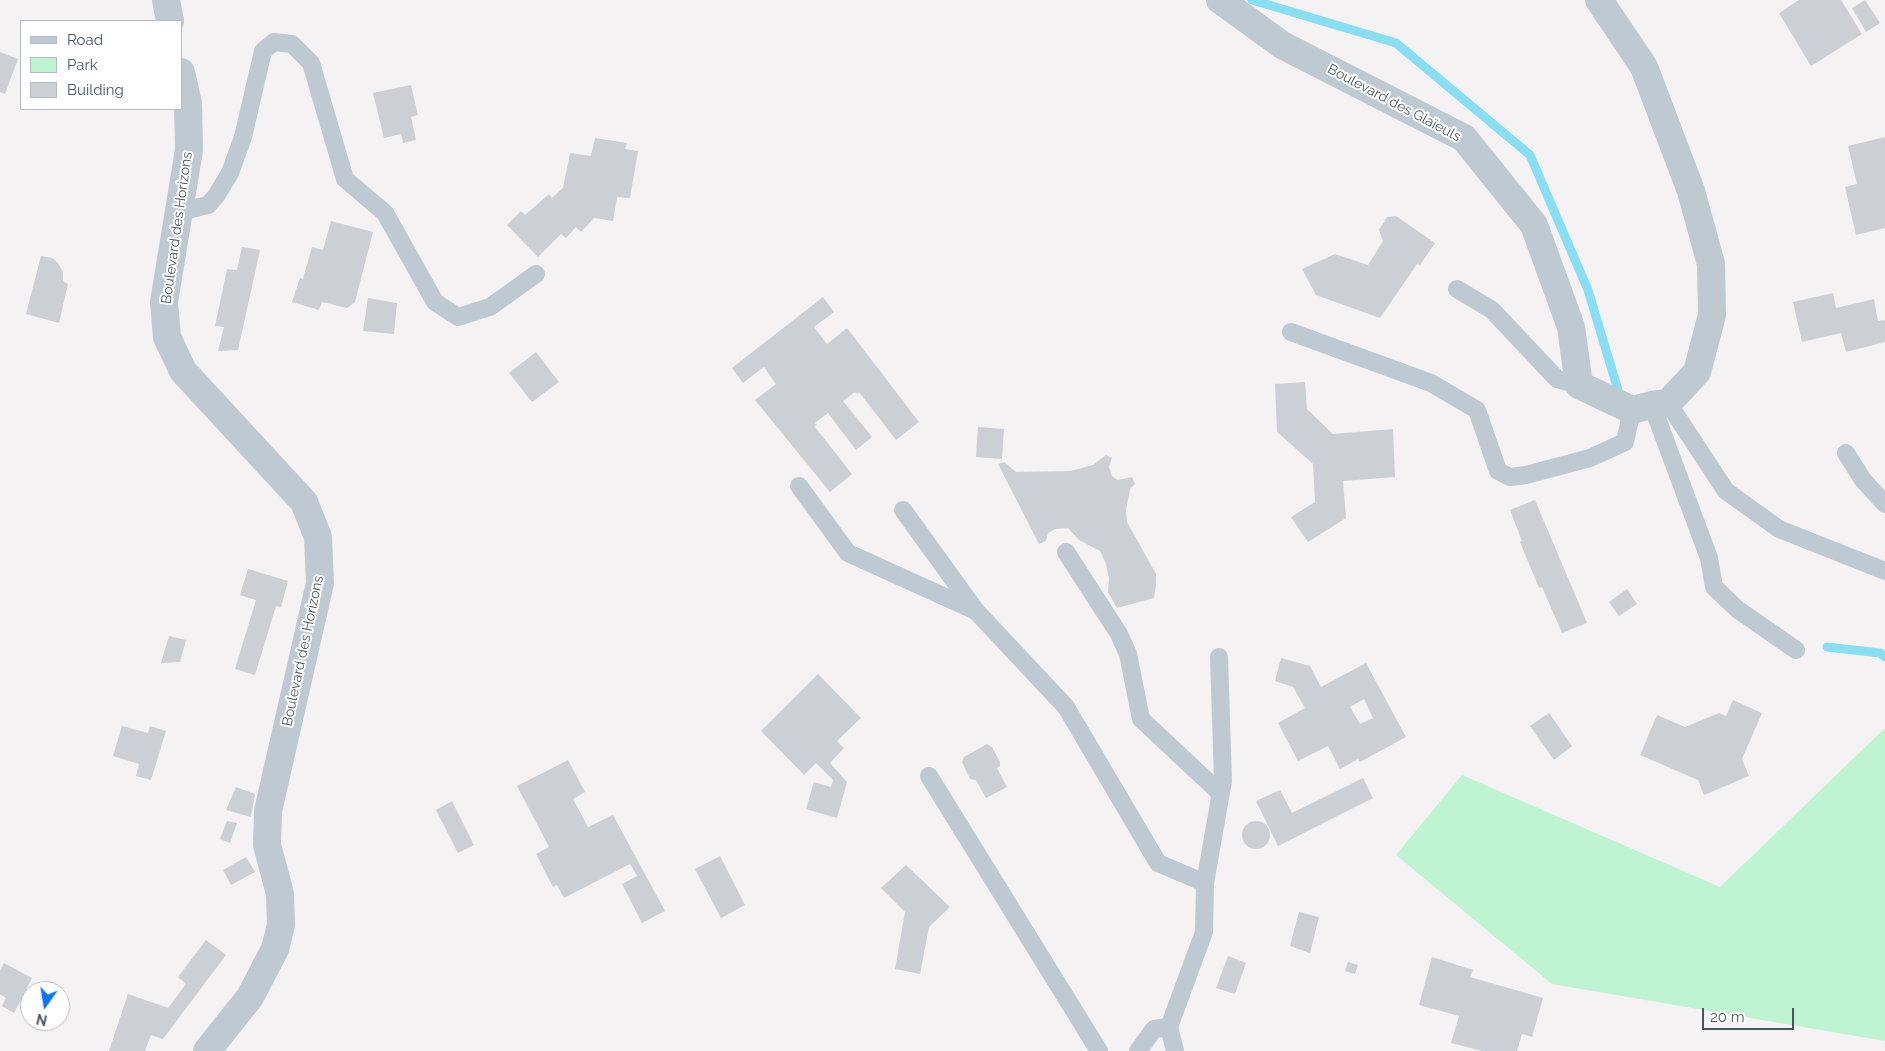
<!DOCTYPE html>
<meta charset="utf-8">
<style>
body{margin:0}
#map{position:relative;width:1885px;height:1051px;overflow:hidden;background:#f4f2f2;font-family:Raleway,sans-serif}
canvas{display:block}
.legend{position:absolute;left:20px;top:20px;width:162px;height:90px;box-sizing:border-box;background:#fff;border:1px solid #b6bbc0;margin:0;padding:6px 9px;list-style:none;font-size:15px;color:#485661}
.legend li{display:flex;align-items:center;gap:10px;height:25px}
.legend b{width:25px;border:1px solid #b6bbc0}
.north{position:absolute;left:20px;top:981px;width:50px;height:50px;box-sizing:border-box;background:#fff;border:1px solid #b6bbc0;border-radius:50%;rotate:193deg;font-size:14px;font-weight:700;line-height:20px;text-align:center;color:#485661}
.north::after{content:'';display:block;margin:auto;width:18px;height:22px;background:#0b75f5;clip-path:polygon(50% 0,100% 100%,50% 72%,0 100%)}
.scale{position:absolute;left:1702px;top:1008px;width:92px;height:22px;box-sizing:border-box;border:2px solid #485661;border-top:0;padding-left:6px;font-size:15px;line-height:18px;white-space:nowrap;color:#485661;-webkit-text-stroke:4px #fff;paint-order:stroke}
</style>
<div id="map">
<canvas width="1885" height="1051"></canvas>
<ul class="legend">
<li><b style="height:6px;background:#bfc9d2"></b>Road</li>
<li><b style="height:14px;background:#bef4d2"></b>Park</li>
<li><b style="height:14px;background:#cccfd4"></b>Building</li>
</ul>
<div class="north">N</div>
<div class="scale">20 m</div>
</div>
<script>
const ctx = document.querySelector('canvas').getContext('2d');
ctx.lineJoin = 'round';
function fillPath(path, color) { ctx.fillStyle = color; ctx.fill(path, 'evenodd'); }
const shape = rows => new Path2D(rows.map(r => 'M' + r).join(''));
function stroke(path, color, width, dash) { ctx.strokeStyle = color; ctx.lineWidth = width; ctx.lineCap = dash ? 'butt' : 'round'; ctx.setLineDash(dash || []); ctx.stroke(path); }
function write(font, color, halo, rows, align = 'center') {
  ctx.font = font + ' Raleway,sans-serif'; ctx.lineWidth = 4; ctx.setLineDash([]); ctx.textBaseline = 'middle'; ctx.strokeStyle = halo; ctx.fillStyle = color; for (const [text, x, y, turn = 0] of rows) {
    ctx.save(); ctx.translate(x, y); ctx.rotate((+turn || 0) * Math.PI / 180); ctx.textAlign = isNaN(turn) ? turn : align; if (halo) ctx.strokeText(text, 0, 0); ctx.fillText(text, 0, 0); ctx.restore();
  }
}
fillPath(shape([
 [1885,728,1885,1041,1552,984,1396,855,1462,775,1720,887]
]), '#bef4d2');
stroke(shape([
 [1252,0,1396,43,1530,155,1588,290,1618,390],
 [1827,647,1880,653,1885,657]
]), '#88dff4', 9);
fillPath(shape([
 [1799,0,1841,0,1862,34,1811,66,1779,13],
 [1865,0,1880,23,1866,32,1852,8],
 [0,52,18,59,5,94,0,92],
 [411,85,418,115,411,117,416,140,403,143,401,134,384,138,373,93],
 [1885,137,1885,228,1856,235,1845,187,1857,184,1848,146],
 [595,138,627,143,625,149,638,151,630,198,617,197,613,221,594,218,581,232,576,227,566,238,561,234,538,257,507,225,521,211,525,215,549,194,552,198,563,188,570,153,591,156],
 [1396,216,1435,243,1420,265,1417,264,1380,318,1316,295,1302,269,1335,254,1368,265,1383,241,1379,230,1387,217],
 [331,221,373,232,355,302,347,308,322,302,319,310,292,302,300,278,303,279,312,247,323,250],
 [242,247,260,250,238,350,218,351,224,327,215,326,227,269,237,270],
 [41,256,52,258,58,263,63,272,63,281,68,284,59,323,26,314],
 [1833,293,1836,308,1874,299,1878,321,1885,320,1885,342,1846,352,1841,333,1802,342,1793,302],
 [823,297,834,312,814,327,827,344,847,328,919,422,896,440,859,392,857,394,855,392,843,401,872,437,856,450,828,413,815,423,817,425,815,427,852,474,830,492,755,400,776,384,764,367,743,383,732,368],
 [368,298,397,303,394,334,363,331],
 [536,352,559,382,532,402,509,373],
 [1305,382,1307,409,1333,434,1393,429,1395,477,1343,481,1346,518,1308,542,1291,517,1315,502,1313,464,1277,432,1275,384],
 [978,427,1004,429,1002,459,976,457],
 [1106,455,1112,458,1109,467,1112,476,1118,480,1132,477,1135,484,1130,489,1126,510,1127,522,1156,574,1156,585,1154,598,1117,608,1108,592,1109,578,1106,564,1100,551,1079,540,1068,528,1055,529,1048,533,1046,541,1039,544,998,464,1004,462,1016,472,1071,471,1093,465],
 [1535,500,1587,623,1562,633,1542,587,1539,588,1520,542,1522,541,1510,510],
 [248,569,288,581,281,607,276,606,255,675,235,669,256,600,240,595],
 [1627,589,1637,604,1619,616,1609,602],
 [169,636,186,640,180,662,161,663],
 [1281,658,1310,666,1321,687,1366,663,1406,737,1360,762,1358,759,1340,769,1328,746,1298,761,1278,723,1305,708,1293,687,1275,681],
 [1364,699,1373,718,1360,724,1350,707],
 [818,674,861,718,837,741,844,748,830,763,847,782,837,818,806,809,814,782,831,787,833,780,816,763,804,775,761,731],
 [1733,700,1762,713,1742,759,1749,776,1704,795,1698,780,1640,755,1657,715,1685,727,1719,713,1726,716],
 [1549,713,1572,746,1554,760,1530,726],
 [122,726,148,733,150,726,166,731,151,780,136,776,139,764,113,756],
 [987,744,992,747,1000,762,1000,766,997,768,1007,787,986,798,976,780,970,779,962,762,964,757],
 [568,760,585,792,573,799,588,827,613,815,665,911,642,923,622,884,637,876,630,864,564,898,557,885,553,887,536,854,549,847,517,786],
 [1363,778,1373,798,1278,846,1256,801,1280,790,1292,813],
 [236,787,255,794,251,817,226,810],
 [452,801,474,845,458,853,436,810],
 '1242 835a14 14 0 1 1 28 0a14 14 0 1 1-28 0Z',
 [227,821,237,823,230,843,220,839],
 [720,856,745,905,721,918,695,869],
 [246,857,255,872,231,885,223,870],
 [906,865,950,907,929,927,920,974,895,969,905,912,881,888],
 [1299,912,1319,917,1310,953,1290,946],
 [206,940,226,955,163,1039,151,1035,145,1051,109,1051,128,994,168,1008,186,984,178,977],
 [1228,956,1246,963,1235,994,1216,988],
 [1432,957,1473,970,1470,977,1543,998,1532,1037,1522,1034,1517,1051,1482,1051,1451,1043,1459,1016,1419,1005],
 [1348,962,1358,965,1355,974,1345,971],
 [4,963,32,978,14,1013,2,1006,6,998,0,994,0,971]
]), '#cccfd4');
stroke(shape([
 [179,212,208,205,216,196,230,173,243,137,263,51,274,42,292,44,311,63,345,179,385,213,435,302,458,317,490,307,536,274],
 [1457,289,1492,310,1557,379,1579,385],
 [1291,332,1431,383,1477,410,1498,471,1510,477,1526,475,1590,458,1625,442,1632,410],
 [1668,403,1726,491,1779,529,1885,571],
 [1652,405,1709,558,1714,587,1737,609,1796,650],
 [1846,453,1863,480,1885,504],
 [799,486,848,553,976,611],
 [903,510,976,611,1066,707,1158,863,1205,883],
 [1066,552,1119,634,1128,654,1141,719,1220,793],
 [929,776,1099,1051],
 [1138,1051,1154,1029,1169,1027],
 [1175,1051,1169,1027,1204,932,1205,883,1223,781,1219,657]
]), '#bfc9d2', 18);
stroke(shape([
 [166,0,170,21],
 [1220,0,1282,45,1464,138,1534,225,1571,327,1579,385,1632,410,1652,405,1668,403,1697,372,1712,315,1711,264,1691,191,1644,67,1599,0],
 [181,72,188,104,189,150,164,302,167,337,183,371,304,502,318,537,320,583,268,811,267,845,280,894,281,925,275,949,250,997,207,1051]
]), '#bfc9d2', 28);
write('14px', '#485661', '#fff', [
 ["Boulevard des Glaïeuls",1394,103,28],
 ["Boulevard des Horizons",177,228,-82],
 ["Boulevard des Horizons",303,651,-78]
]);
</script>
